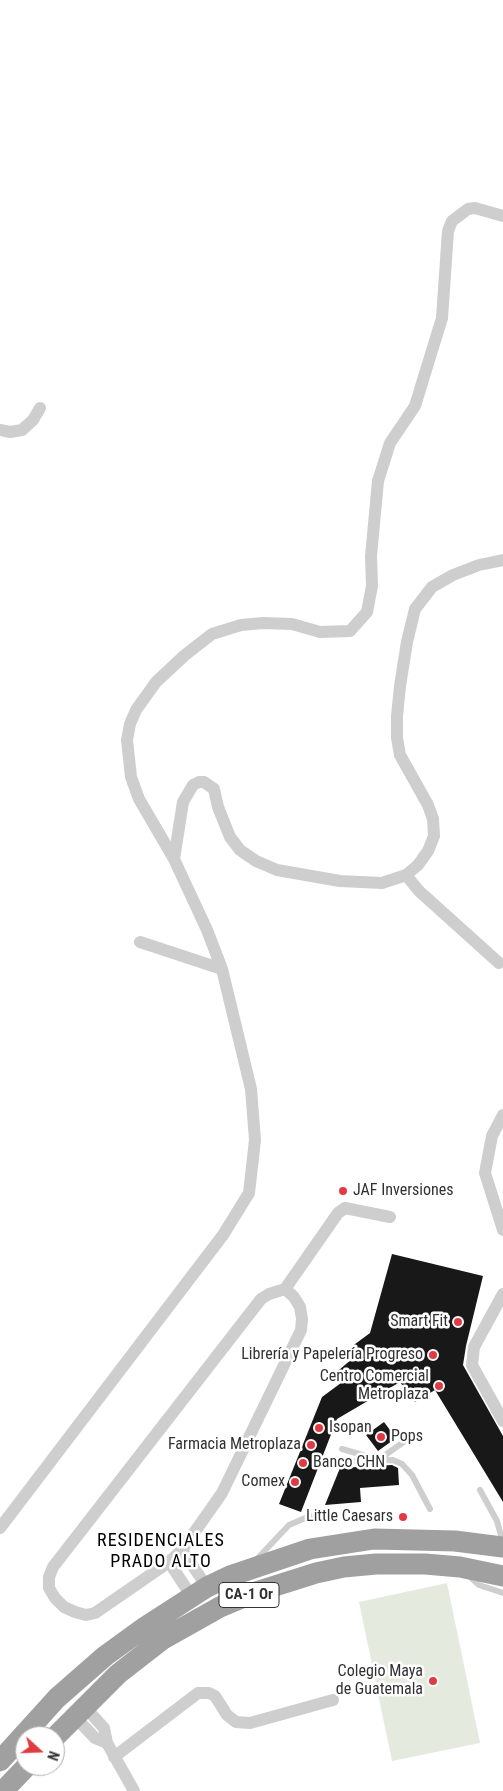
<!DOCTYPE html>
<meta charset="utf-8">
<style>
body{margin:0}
#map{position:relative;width:503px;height:1791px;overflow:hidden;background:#fff;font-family:"Roboto Condensed",sans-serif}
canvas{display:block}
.north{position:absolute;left:15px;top:1726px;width:50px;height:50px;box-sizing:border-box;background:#fff;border:1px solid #adadad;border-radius:50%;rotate:110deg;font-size:14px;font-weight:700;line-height:20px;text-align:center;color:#313131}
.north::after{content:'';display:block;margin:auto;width:18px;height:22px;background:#e03b42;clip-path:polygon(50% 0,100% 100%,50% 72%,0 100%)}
</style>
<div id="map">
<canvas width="503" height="1791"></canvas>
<div class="north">N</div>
</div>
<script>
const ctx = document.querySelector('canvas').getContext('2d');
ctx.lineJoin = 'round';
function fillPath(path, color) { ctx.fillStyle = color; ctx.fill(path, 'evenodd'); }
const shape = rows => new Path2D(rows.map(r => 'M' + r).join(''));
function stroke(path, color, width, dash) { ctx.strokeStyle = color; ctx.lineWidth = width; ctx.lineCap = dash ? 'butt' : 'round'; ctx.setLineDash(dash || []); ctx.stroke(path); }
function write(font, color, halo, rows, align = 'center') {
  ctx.font = font + ' "Roboto Condensed",sans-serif'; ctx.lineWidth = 5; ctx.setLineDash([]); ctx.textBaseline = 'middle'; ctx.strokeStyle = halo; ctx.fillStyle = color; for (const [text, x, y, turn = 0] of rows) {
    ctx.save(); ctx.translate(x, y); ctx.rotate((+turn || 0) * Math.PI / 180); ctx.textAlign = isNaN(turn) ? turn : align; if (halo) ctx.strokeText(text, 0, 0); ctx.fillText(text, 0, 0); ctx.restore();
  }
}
fillPath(shape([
 [447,1583,480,1743,392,1761,359,1602]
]), '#e4eadd');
fillPath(shape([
 [392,1254,483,1276,466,1346,463,1365,503,1436,503,1502,435,1390,415,1402,400,1382,337,1419,301,1512,279,1504,322,1397,345,1380,339,1370,353,1358,347,1350,370,1333],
 [384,1422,396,1438,378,1451,366,1435],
 [392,1465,398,1468,399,1485,360,1488,361,1502,325,1505,340,1468]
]), '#181818');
stroke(shape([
 [342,1449,366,1456,376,1457,384,1456,409,1438],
 [336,1462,393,1460,402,1464,412,1475,430,1509],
 [480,1490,497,1521,503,1543],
 [256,1560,289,1525,310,1516],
 [468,1575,479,1585,503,1593]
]), '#cecece', 6);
stroke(shape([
 [0,430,10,432,22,430,33,420,40,408],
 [174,859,183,802,193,785,199,782,204,782,214,789,218,807,230,837,240,850,256,861,277,870,340,881,382,883,406,875,419,891,499,963],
 [406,875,418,865,428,851,434,836,433,819,428,805,400,755,397,738,397,716,400,686,407,642,415,609,432,587,453,575,479,565,503,560],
 [140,942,222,969],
 [503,1115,492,1136,485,1173,503,1230],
 [285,1289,294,1297,300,1307,302,1319,301,1330,222,1493,182,1550,169,1562,95,1613,86,1615,75,1612,64,1607,55,1598,49,1588,49,1577,53,1567,261,1299,269,1294,285,1289,338,1213,345,1208,390,1217],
 [503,1294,474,1347,472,1365,503,1421],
 [0,1528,223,1235,249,1193,255,1140,251,1089,222,969,207,930,174,859,139,799,131,777,127,740,130,724,136,710,156,682,185,655,212,634,241,625,263,623,292,624,320,632,350,631,367,612,372,586,371,556,378,481,390,443,415,406,442,318,448,231,452,221,468,209,475,208,503,216],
 [182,1550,207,1587],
 [169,1562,192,1597],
 [85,1707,104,1728,107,1743,134,1791],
 [75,1717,95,1738,107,1743],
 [114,1757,198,1693,209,1693,215,1696,227,1715,236,1722,250,1723,333,1700]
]), '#cecece', 12);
stroke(shape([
 [55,1737,118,1674,163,1639,220,1607,256,1592,316,1573,344,1567,376,1564,425,1564,460,1567,503,1576],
 [0,1761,57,1698,105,1656,145,1627,207,1587,230,1576,310,1549,374,1539,455,1541,503,1547],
 [3,1791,27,1766]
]), '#a0a0a0', 21);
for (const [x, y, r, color] of [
 [343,1191,5,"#e03b42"],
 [458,1322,5,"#e03b42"],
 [433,1355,5,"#e03b42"],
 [439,1386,5,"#e03b42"],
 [319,1428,5,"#e03b42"],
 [381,1437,5,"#e03b42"],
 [311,1445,5,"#e03b42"],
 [303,1463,5,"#e03b42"],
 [295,1482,5,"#e03b42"],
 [403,1517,5,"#e03b42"],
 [433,1681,5,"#e03b42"]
]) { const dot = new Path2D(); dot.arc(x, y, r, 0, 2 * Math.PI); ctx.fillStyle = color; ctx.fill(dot); stroke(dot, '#fff', 2); }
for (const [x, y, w] of [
 [249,1595,60]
]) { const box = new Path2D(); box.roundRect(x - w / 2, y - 12.5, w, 25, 4); ctx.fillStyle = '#fff'; ctx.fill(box); stroke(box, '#313131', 1); }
write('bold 15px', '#313131', null, [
 ["CA-1 Or",249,1595]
]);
write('16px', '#313131', '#fff', [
 ["JAF Inversiones",353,1191,"left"],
 ["Smart Fit",448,1322],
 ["Librería y Papelería Progreso",423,1355],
 ["Centro Comercial",429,1377],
 ["Metroplaza",429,1395],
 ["Isopan",329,1428,"left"],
 ["Pops",391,1437,"left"],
 ["Farmacia Metroplaza",301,1445],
 ["Banco CHN",313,1463,"left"],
 ["Comex",285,1482],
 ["Little Caesars",393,1517],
 ["Colegio Maya",423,1672],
 ["de Guatemala",423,1690]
], 'right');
ctx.letterSpacing = '1px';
write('18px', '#000', '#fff', [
 ["RESIDENCIALES",161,1541],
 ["PRADO ALTO",161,1562]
]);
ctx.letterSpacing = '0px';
</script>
